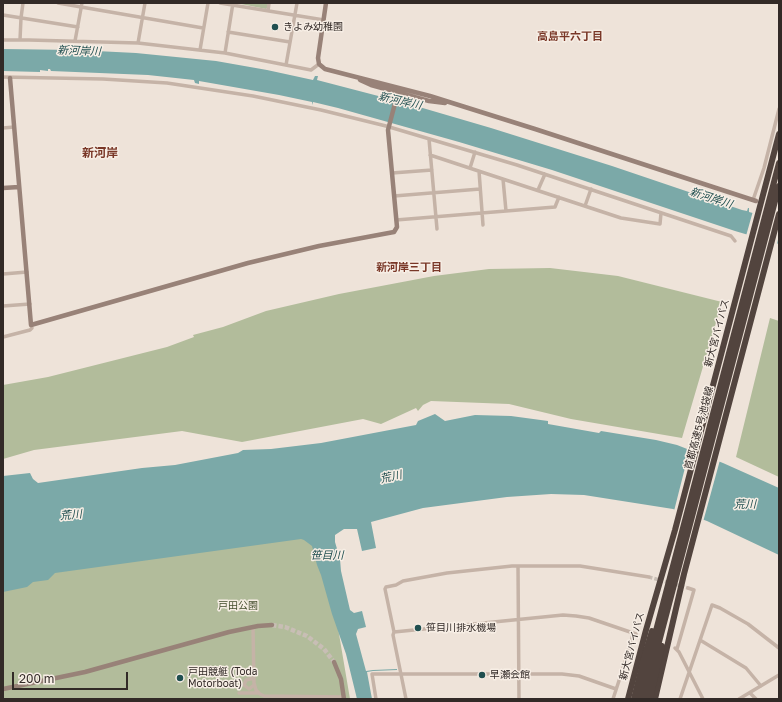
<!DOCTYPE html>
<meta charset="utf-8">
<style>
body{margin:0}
#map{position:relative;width:782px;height:702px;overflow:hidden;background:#eee3d9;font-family:"Golos Text",sans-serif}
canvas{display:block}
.frame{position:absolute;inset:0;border:4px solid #322a27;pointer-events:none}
.scale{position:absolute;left:12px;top:672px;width:116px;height:18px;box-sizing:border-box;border:2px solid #322a27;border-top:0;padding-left:5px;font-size:12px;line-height:14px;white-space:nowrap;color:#322a27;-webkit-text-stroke:3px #f7eee5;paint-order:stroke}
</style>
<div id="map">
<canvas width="782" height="702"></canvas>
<div class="frame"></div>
<div class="scale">200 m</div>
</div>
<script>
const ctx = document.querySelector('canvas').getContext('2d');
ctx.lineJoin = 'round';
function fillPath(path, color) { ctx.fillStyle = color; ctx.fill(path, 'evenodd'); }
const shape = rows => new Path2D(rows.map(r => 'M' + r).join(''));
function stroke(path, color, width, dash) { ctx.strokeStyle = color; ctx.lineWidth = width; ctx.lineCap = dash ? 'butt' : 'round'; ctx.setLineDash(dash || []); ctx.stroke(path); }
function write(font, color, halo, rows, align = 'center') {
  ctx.font = font + ' "Golos Text","Noto Sans JP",sans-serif'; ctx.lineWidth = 3; ctx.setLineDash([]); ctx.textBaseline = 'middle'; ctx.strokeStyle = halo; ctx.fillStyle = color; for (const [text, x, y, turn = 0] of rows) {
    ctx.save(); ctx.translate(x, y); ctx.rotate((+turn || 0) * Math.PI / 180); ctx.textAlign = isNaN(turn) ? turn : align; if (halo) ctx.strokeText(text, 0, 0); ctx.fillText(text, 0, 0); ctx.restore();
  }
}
fillPath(shape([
 [236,3,268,3,267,8,266,9],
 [550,268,618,276,722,302,682,438,571,419,509,404,431,401,423,405,418,411,416,408,381,424,363,419,242,442,182,431,34,450,3,459,3,385,48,377,167,347,194,337,193,335,223,327,266,311,339,294,434,276,489,269],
 [770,318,779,321,779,477,736,457],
 [317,504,350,699,3,699,3,536]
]), '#b2bc9b');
fillPath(shape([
 [74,47,76,50,136,53,216,61,267,70,313,80,315,76,318,76,317,80,409,104,491,128,612,166,742,210,747,211,748,208,749,208,749,212,779,220,779,244,735,231,552,170,459,142,338,108,313,102,312,105,312,102,279,95,199,81,199,84,195,83,194,80,148,75,51,71,50,69,48,69,48,71,40,70,40,72,3,71,3,49,74,50],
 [435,414,445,421,475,415,511,416,548,421,548,424,599,433,601,431,656,440,677,445,723,463,779,488,779,555,707,521,673,509,584,495,551,494,507,497,423,508,371,522,376,548,362,551,357,529,344,529,335,535,335,542,340,559,341,571,350,610,354,613,362,611,366,627,358,629,356,634,366,671,373,670,397,669,397,670,373,671,367,672,372,699,357,699,346,654,332,614,321,575,317,565,312,546,304,540,301,539,55,573,48,580,33,582,27,587,3,592,3,476,30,473,33,479,38,483,142,468,175,465,238,453,243,450,271,449,321,443,416,425,418,421]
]), '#7ba9a8');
fillPath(shape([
 [753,211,779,218,779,235,777,244,746,236],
 [690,448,720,460,703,522,674,511]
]), '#eee3d9');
stroke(shape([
 [649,577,688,588]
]), '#c8beb5', 3.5, [3.5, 2]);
stroke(shape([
 [272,625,285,627,307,636,324,649,334,662]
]), '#c8beb5', 4.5, [4.5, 2]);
stroke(shape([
 [58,3,203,28],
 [220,3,324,20],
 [268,11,269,3],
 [3,15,78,27],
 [228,32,290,42],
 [3,40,29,40,138,43,225,53,311,70,319,64],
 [20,40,21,18,23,3],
 [75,41,82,3],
 [138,43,145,3],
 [200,50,208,3],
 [225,53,233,3],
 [286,65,297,3],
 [3,77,103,79,167,83,253,96,321,110,386,126,517,165,731,236,735,241],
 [3,128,14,127],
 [429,139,437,229],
 [430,155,621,218,660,224,661,213],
 [470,168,475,152],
 [479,171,483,225],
 [392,173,432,170],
 [503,179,506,211],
 [538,190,545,174],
 [394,196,480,189],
 [753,200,764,168,779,109],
 [585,206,591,189],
 [396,220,555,207,559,197],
 [3,274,27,272],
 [3,306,30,304],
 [3,337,30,330,32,328,31,325],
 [518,566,519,699],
 [253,627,254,683,256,690,260,694,264,696,344,697],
 [394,632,563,615,576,616,589,618,636,634],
 [700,640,746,668,761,686],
 [675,648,679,652,703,699],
 [677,649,694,590,688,588],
 [254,678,246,680,244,685,249,689,254,685],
 [239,693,259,693],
 [750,693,756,699],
 [376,699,372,674,562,674,579,676,616,689],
 [406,699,393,635,394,632,385,589,386,587,396,585,403,581,447,573,512,566,580,566,649,577],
 [613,699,631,644,633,633],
 [680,699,712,605,720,608,748,624,779,648],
 [739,699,779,675]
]), '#c5b3a7', 3.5);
stroke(shape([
 [326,3,318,58,319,64,325,69,430,96,535,129,756,201],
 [10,78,31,325,248,263,319,246,394,232,397,227,388,130,398,92],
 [360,80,371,85,429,101,445,103],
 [3,188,19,187],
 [334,662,341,679,344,699],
 [3,689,85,672,229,632,258,626,272,625]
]), '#988278', 4.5);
stroke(shape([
 [628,699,646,630,675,530,779,134],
 [655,699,684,574,779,214]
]), '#52443e', 6);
stroke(shape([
 [634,699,645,654,652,631],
 [638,699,779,163],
 [644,699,779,186],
 [650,699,662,646]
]), '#52443e', 6);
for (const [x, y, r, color] of [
 [275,27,4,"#204f50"],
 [418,628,4,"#204f50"],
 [482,675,4,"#204f50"],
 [180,678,4,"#204f50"]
]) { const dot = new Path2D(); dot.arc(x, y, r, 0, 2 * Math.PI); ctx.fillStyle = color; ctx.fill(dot); stroke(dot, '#f7eee5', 1.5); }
write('10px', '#322a27', '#f7eee5', [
 ["きよみ幼稚園",283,27],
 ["笹目川排水機場",426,628],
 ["戸田競艇 (Toda",188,672],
 ["Motorboat)",188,684],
 ["早瀬会館",490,675]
], 'left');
write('10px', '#322a27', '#f7eee5', [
 ["新大宮バイパス",717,333,-75],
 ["首都高速5号池袋線",699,428,-75],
 ["新大宮バイパス",632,646,-75]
]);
write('10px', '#444e2d', '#f7eee5', [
 ["戸田公園",238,606]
]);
write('bold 11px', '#793727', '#f7eee5', [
 ["高島平六丁目",570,37],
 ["新河岸三丁目",409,268]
]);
write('italic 11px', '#204f50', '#f7eee5', [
 ["新河岸川",79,51,2],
 ["新河岸川",400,101,13],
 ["新河岸川",711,198,18],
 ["荒川",391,477,-13],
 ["荒川",745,505],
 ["荒川",71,515,-5],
 ["笹目川",327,556]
]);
write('bold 12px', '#793727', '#f7eee5', [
 ["新河岸",100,153]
]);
</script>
